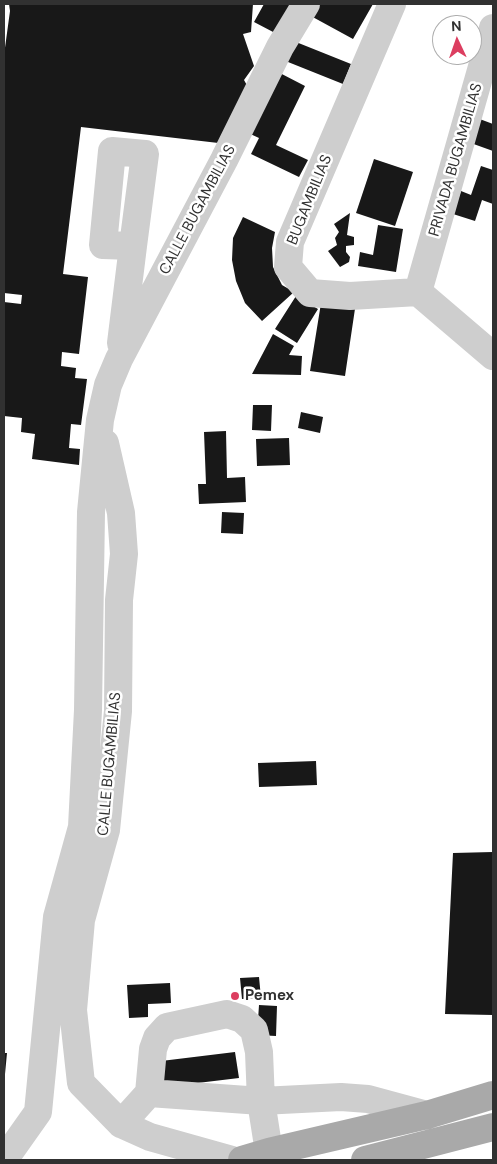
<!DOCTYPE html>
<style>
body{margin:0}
#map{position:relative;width:497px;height:1164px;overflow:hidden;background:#fff;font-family:"DM Sans",sans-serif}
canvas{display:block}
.frame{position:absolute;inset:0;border:5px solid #313131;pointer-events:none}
.north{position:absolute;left:432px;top:15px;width:50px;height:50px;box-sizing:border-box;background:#fff;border:1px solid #adadad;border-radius:50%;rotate:357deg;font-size:14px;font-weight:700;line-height:20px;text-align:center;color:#313131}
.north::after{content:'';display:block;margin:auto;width:18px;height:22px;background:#dc3e60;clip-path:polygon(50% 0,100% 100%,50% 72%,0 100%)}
</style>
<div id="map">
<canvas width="497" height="1164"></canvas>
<div class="frame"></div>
<div class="north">N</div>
</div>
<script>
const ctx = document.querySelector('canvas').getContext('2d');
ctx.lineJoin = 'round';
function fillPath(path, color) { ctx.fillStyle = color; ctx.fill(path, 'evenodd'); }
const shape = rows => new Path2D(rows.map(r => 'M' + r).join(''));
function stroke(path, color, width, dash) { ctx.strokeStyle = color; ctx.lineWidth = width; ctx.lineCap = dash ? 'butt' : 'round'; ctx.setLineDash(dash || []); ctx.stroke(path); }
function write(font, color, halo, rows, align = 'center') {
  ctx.font = font + ' "DM Sans",sans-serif'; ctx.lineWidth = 5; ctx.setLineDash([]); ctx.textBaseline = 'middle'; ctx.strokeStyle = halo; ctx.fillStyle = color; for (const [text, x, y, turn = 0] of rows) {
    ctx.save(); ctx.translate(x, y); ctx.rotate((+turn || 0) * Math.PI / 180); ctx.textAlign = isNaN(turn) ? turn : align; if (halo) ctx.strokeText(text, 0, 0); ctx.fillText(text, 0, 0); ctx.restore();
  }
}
fillPath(shape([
 [9,4,253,4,251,32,243,34,254,66,244,80,249,89,227,144,81,127,63,274,88,277,79,354,62,352,61,366,76,368,75,378,87,379,81,425,71,424,69,448,80,449,79,465,32,459,35,434,21,432,22,418,4,416,4,302,21,304,22,295,4,293,4,55,10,11],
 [264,4,291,4,275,33,254,22],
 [315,4,373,4,353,39,309,15],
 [291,40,351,64,343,84,283,60],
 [276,71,305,86,276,145,308,160,299,177,251,154,259,138,246,132],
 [477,118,493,124,493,151,468,142],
 [374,159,413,172,395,226,356,213],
 [481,166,493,170,493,204,482,200,475,221,453,214,461,191,471,195],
 [350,213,347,235,354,237,354,245,346,246,346,252,350,257,349,262,340,267,328,251,337,245,335,238,339,232,334,224],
 [243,217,275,232,272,248,273,267,282,285,294,292,262,321,245,303,236,281,232,260,233,238],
 [378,225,403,229,396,272,358,266,360,252,373,255],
 [296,296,318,309,297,343,275,329],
 [322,297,356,302,345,376,310,371],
 [273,334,294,346,289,355,302,356,301,375,252,374],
 [253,405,272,405,271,431,252,430],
 [301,412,323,417,320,433,298,428],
 [226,431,227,478,245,477,246,502,199,504,198,484,206,484,204,432],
 [289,438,290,465,257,466,256,439],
 [222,512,244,513,243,534,221,533],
 [316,761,317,785,259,787,258,763],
 [493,852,493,1015,445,1014,453,853],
 [259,977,261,998,242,999,240,978],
 [170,983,171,1003,148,1004,148,1017,129,1018,127,985],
 [259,1005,277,1006,276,1036,257,1035],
 [235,1052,239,1078,156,1088,153,1062],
 [4,1053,7,1053,5,1074,4,1074]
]), '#181818');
stroke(shape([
 [392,4,290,242,288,267,310,293,350,296,418,292],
 [418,292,493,28],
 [418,292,493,356],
 [121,343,133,246,145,154,112,151,103,245,133,246],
 [105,443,121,513,124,554,119,600,118,711,106,830,81,920,73,1010,81,1083,121,1124,150,1137,232,1160],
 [149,1093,261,1101,341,1097,368,1099,427,1115],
 [121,1124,149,1093,153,1049,157,1038,167,1027,227,1014,242,1019,254,1030,259,1052,261,1101,269,1152],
 [4,1160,38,1112,57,917,82,827,88,710,91,512,100,420,108,385,119,359,224,160,280,47,306,4]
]), '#cecece', 28);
stroke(shape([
 [242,1160,269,1152,427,1115,493,1095],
 [365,1160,493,1127]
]), '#a9a9a9', 28);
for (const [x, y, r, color] of [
 [235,996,5,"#dc3e60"]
]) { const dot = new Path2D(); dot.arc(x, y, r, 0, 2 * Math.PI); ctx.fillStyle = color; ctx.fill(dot); stroke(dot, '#fff', 2); }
write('15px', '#313131', '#fff', [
 ["PRIVADA BUGAMBILIAS",456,160,-74],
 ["BUGAMBILIAS",310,200,-68],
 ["CALLE BUGAMBILIAS",198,210,-62],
 ["CALLE BUGAMBILIAS",110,764,-85]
]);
write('bold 15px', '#313131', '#fff', [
 ["Pemex",245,996]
], 'left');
</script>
